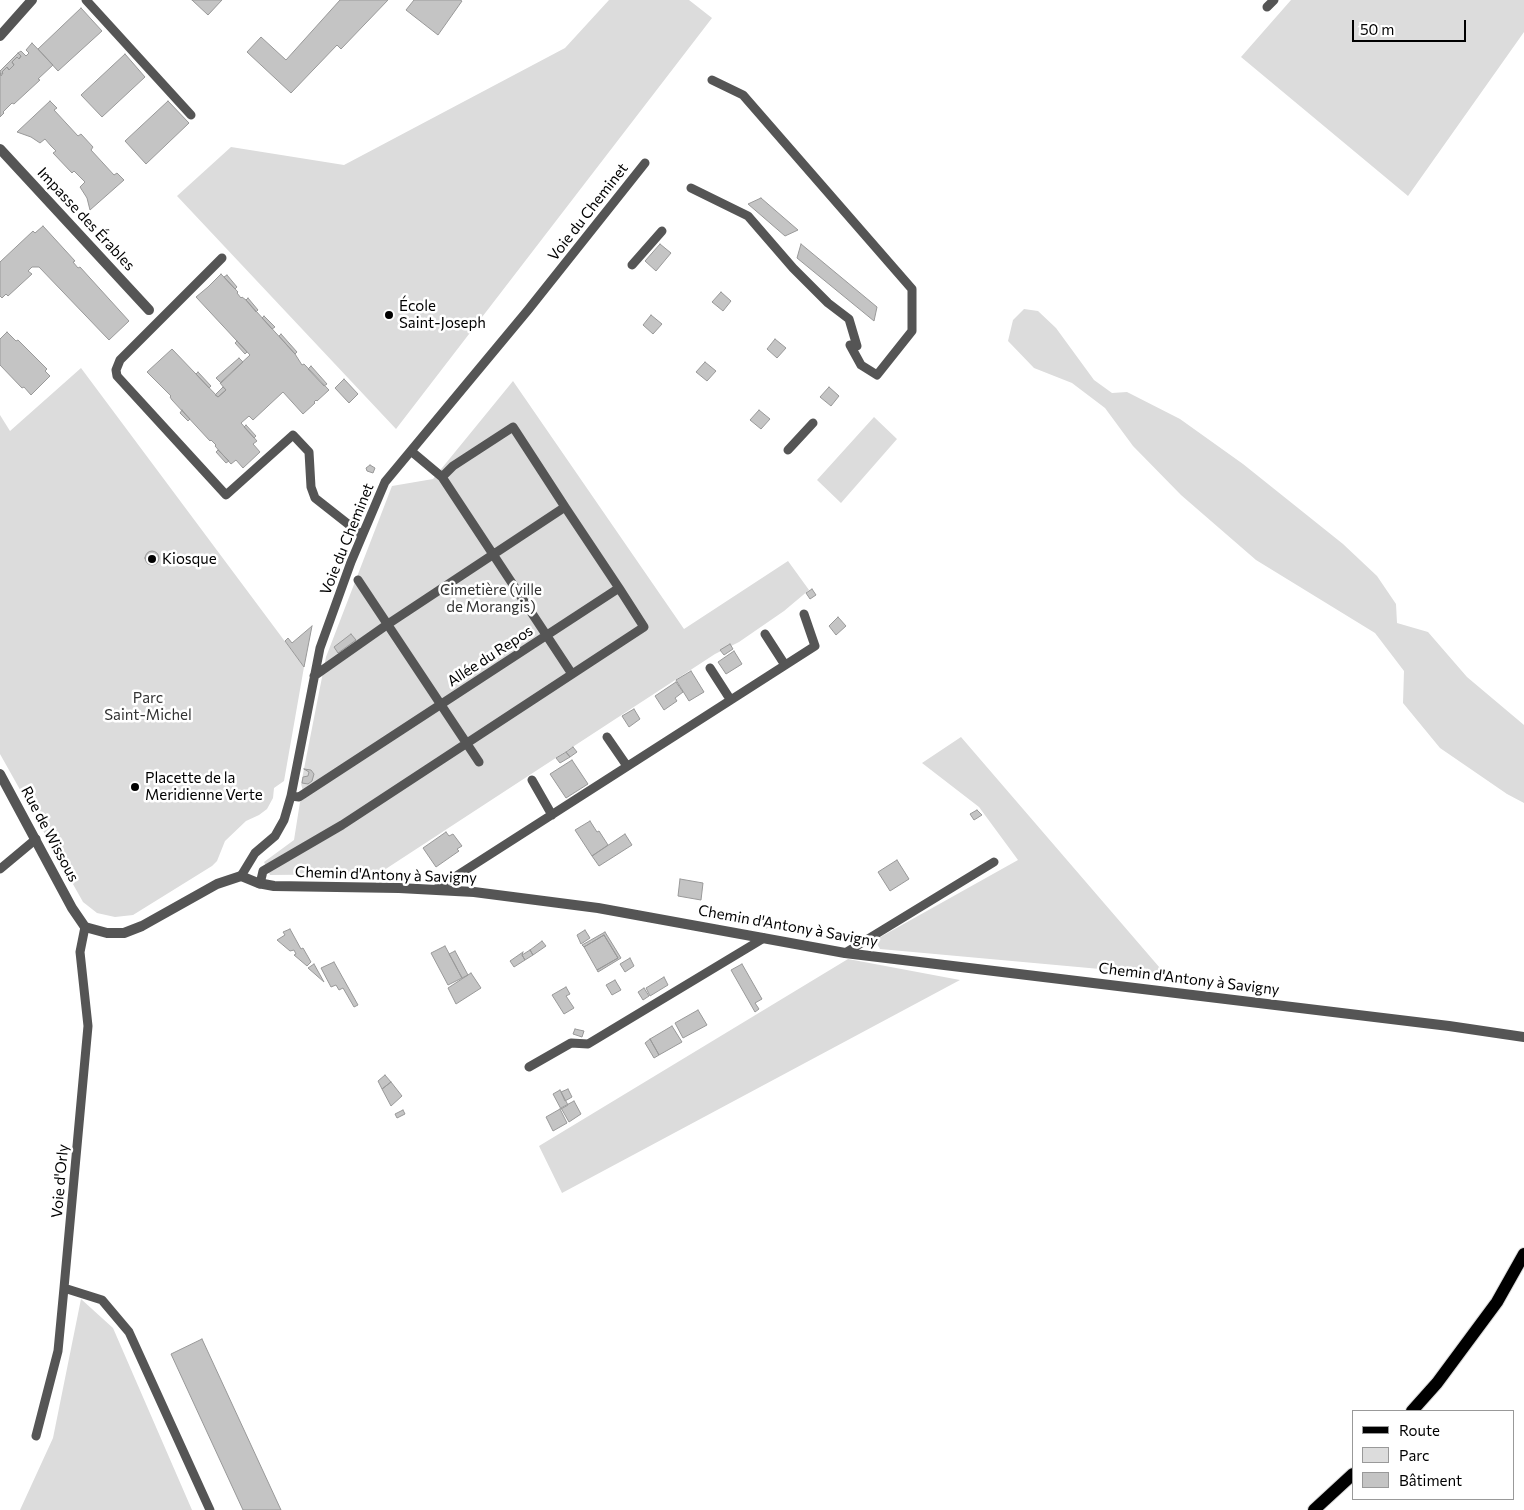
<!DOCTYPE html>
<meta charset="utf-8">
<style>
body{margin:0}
#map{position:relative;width:1524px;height:1510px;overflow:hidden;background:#fff;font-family:Commissioner,sans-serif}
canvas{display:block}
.legend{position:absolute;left:1352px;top:1410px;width:162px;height:90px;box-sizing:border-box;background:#fff;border:1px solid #999;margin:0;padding:6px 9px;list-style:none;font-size:15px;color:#000}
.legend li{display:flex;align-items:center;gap:10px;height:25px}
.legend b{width:25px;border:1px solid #999}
.scale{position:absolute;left:1352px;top:20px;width:114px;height:22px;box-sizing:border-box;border:2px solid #000;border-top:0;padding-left:6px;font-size:15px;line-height:18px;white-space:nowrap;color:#000;-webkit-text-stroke:4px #fff;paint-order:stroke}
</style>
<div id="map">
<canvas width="1524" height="1510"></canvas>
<ul class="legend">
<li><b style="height:6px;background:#000"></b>Route</li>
<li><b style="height:14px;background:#dcdcdc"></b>Parc</li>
<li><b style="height:14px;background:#c4c4c4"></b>Bâtiment</li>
</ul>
<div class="scale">50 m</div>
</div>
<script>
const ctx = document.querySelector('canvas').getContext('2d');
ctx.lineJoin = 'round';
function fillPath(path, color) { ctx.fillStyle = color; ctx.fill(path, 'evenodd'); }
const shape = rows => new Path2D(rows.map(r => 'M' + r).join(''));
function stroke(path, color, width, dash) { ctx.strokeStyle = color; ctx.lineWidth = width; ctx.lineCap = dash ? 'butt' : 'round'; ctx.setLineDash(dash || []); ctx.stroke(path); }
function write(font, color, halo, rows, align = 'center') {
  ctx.font = font + ' Commissioner,sans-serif'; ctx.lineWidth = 5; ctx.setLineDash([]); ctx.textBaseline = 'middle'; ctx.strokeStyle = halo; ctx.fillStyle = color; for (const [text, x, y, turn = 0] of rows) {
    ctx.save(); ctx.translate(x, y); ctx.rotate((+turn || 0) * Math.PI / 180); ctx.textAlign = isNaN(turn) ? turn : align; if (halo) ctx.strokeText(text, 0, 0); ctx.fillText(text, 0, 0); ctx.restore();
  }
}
fillPath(shape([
 [609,0,689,0,712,18,396,429,177,196,231,147,344,165,565,48],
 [1291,0,1524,0,1524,32,1408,196,1241,57],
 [1024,309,1038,311,1056,328,1094,380,1112,393,1127,392,1180,419,1243,464,1343,544,1377,576,1396,604,1397,623,1428,632,1467,677,1524,725,1524,803,1507,794,1440,748,1403,703,1404,671,1375,633,1256,560,1181,495,1133,446,1105,408,1072,383,1034,368,1008,341,1013,320],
 [81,368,304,667,284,781,274,788,273,798,267,809,259,815,246,821,225,841,217,861,212,866,133,915,115,917,97,913,83,902,0,754,0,415,10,431],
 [513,381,684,629,788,561,809,590,784,611,739,642,715,654,378,874,270,875,264,862,294,840,300,802,305,798,301,784,326,657,392,486,433,479],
 [874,417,897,439,841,503,817,480],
 [961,737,1166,975,880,949,875,940,1018,860,979,807,922,763],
 [848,959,960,980,562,1193,539,1146],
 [81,1299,113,1328,192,1510,20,1510,53,1438]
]), '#dcdcdc');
const building = shape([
 [192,0,222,0,208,15,192,0],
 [340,0,388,0,341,49,337,45,291,93,247,52,261,37,286,60,340,0],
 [414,0,460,0,462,1,438,35,406,10,414,0],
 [81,8,102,31,58,71,38,49,81,8],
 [32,43,53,65,38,79,40,80,14,104,12,103,3,112,4,113,0,117,0,75,3,73,2,72,7,67,9,70,14,65,12,62,17,57,19,59,21,56,18,53,21,51,26,56,29,53,26,50,32,43],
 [18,53,21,56,19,59,17,57,12,62,14,65,9,70,7,67,2,72,3,73,1,76,0,71,18,53],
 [125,54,145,77,102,117,81,95,125,54],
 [50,101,57,108,54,110,78,136,81,134,93,147,91,150,114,175,117,173,124,180,90,210,87,198,80,187,85,182,74,171,72,173,53,153,56,151,51,146,45,139,40,143,31,137,17,132,50,101],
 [168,101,189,123,146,164,125,141,168,101],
 [761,198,798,230,785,236,748,204,761,198],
 [43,226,75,261,73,262,78,268,80,267,129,321,109,340,39,267,32,267,28,271,32,274,8,296,6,294,2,298,0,296,0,262,33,231,35,233,43,226],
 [660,244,671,253,656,271,645,261,660,244],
 [801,244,877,307,874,321,797,258,801,244],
 [221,274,238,292,237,293,241,298,242,297,246,300,295,354,302,365,304,364,329,390,317,401,316,400,314,402,315,403,303,414,283,392,253,420,249,416,241,423,257,441,253,444,260,452,243,468,236,460,231,464,215,446,216,445,211,440,210,441,172,400,170,397,171,396,147,372,172,349,218,397,226,390,220,383,250,355,196,297,208,287,221,274],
 [227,275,237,287,235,289,224,277,227,275],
 [721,292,731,301,723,311,712,302,721,292],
 [248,298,258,310,256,312,246,300,248,298],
 [651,315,662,324,653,334,643,325,651,315],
 [264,316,275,327,272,329,262,318,264,316],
 [7,332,16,341,18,340,47,369,45,371,50,376,31,395,24,387,22,388,0,365,0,339,7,332],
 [281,334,297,352,295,354,279,336,281,334],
 [775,339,786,348,777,358,767,349,775,339],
 [237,341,247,352,245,354,235,343,237,341],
 [239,358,243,362,221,383,216,378,239,358],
 [705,362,716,371,707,381,696,372,705,362],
 [311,366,327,384,324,386,308,369,311,366],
 [198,372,211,386,209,388,196,374,198,372],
 [344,379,358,394,349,403,335,388,344,379],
 [223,387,226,390,218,397,215,395,223,387],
 [829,387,839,396,831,406,820,397,829,387],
 [182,410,190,419,188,421,180,413,182,410],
 [759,410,770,419,761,429,750,420,759,410],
 [246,425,256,436,254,438,244,427,246,425],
 [218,450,229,461,226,463,216,452,218,450],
 [370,465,375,468,373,473,367,471,366,468,370,465],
 '145 558a7 7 0 1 1 14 0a7 7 0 1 1-14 0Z',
 [812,589,816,595,810,599,806,593,812,589],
 [838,617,846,626,836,635,829,626,838,617],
 [312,626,304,667,285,641,288,638,292,643,312,626],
 [351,634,356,640,338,653,334,647,351,634],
 [730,644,733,649,724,655,720,650,730,644],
 [734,651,742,664,726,674,718,662,734,651],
 [691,671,704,692,689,701,676,680,691,671],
 [676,682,683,692,675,698,677,701,664,710,655,696,676,682],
 [634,709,640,719,629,727,622,716,634,709],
 [573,747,577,752,570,757,566,752,573,747],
 [566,752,570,757,560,763,556,758,566,752],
 [572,760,588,784,566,798,550,774,572,760],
 [304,769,311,770,314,774,312,781,308,784,302,783,303,777,308,776,309,772,304,769],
 [977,810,982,815,974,820,970,814,977,810],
 [590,821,597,832,599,831,608,845,592,856,575,830,590,821],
 [446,832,449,836,453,834,462,846,457,849,459,851,436,867,423,848,446,832],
 [625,834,632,845,599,866,592,856,625,834],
 [897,860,909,879,890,891,878,872,897,860],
 [680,879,703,883,701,900,678,896,680,879],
 [759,922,767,923,767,928,758,927,759,922],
 [290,929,301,949,303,948,311,962,307,966,294,955,296,954,294,950,290,951,277,940,285,935,283,932,290,929],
 [585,930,590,938,581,944,577,935,585,930],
 [605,932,621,958,598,972,597,970,618,958,604,935,584,947,582,945,605,932],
 [604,935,618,958,597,970,584,947,604,935],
 [542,941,546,946,533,955,530,950,542,941],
 [445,946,462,978,448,985,431,953,445,946],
 [530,950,533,955,525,960,522,955,530,950],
 [455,951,468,975,462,978,449,954,455,951],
 [523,952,522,955,525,960,514,967,510,961,523,952],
 [630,958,634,966,625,972,620,964,630,958],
 [334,962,358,1005,354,1007,343,988,339,990,336,985,331,987,321,968,334,962],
 [314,964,324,982,308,968,314,964],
 [742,964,762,999,755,1003,759,1009,755,1012,731,970,742,964],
 [471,973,481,988,456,1004,448,988,471,973],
 [664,977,668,985,650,996,646,988,664,977],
 [615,980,621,990,612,995,606,985,615,980],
 [566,987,570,994,566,996,574,1008,564,1014,552,995,566,987],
 [644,988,649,996,643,1000,638,992,644,988],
 [698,1010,707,1025,683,1038,675,1023,698,1010],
 [672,1026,682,1042,659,1055,650,1039,672,1026],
 [575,1029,584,1031,582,1037,573,1034,575,1029],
 [650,1039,659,1055,654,1058,645,1043,650,1039],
 [385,1075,391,1082,382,1089,378,1081,385,1075],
 [391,1082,402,1096,391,1106,382,1089,391,1082],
 [568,1089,572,1097,565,1101,561,1092,568,1089],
 [560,1090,568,1105,561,1109,553,1094,560,1090],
 [574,1101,581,1114,569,1122,561,1108,574,1101],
 [560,1109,567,1123,553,1131,546,1117,560,1109],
 [403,1110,405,1114,397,1118,395,1114,403,1110],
 [202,1339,281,1510,243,1510,171,1354,202,1339]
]);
fillPath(building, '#c4c4c4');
stroke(building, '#999', 1);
const primary = shape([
 [1412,1411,1437,1383,1497,1302,1524,1254],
 [1314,1510,1353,1474]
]);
stroke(primary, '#dbdbdb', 14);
stroke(shape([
 [86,0,191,115],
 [1267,7,1274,0],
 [712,80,743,95,912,289,912,331,877,375,861,365,850,345],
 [691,188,748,216,793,268,828,303,849,319,857,346],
 [222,258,120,360,116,370,117,376,226,495,293,435,309,452,311,487,315,498,362,535],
 [632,265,662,231],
 [788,450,813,423],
 [411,451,442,477],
 [565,507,513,427,453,466,442,477,572,674],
 [358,580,479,762],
 [765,634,785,665],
 [710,668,730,699],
 [607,737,627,766],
 [532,780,552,815],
 [291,796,299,797,619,588,565,507,388,624,314,676],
 [0,869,36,839],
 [241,876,255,853,275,836,284,820,291,796,320,648,351,562,385,482,528,310,645,163],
 [260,884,263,871,342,825,644,627,619,588],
 [436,889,815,646,804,614],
 [845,953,994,862],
 [529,1067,571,1043,588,1044,764,938],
 [64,1288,102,1300,129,1332,210,1510],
 [36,1436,58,1351,64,1288,88,1026,80,952,85,927]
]), '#555', 9);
stroke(shape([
 [0,36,32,0],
 [0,149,149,310],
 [0,774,72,908,85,927,107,933,124,933,142,926,217,884,241,876,258,883,274,886,399,888,474,892,598,908,845,953,1449,1026,1524,1037]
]), '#555', 10);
stroke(primary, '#000', 12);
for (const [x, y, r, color] of [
 [389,315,5,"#000"],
 [152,559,5,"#000"],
 [135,787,5,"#000"]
]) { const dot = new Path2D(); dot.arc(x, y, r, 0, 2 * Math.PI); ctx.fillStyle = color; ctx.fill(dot); stroke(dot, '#fff', 2); }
write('15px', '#000', '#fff', [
 ["Voie du Cheminet",588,212,-52],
 ["Impasse des Érables",86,219,47],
 ["Voie du Cheminet",347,539,-68],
 ["Allée du Repos",490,656,-33],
 ["Rue de Wissous",50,834,62],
 ["Chemin d'Antony à Savigny",386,875,2],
 ["Chemin d'Antony à Savigny",788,926,10],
 ["Chemin d'Antony à Savigny",1189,979,7],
 ["Voie d'Orly",60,1181,-85]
]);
write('15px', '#000', '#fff', [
 ["École",399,306],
 ["Saint-Joseph",399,323],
 ["Kiosque",162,559],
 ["Placette de la",145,778],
 ["Meridienne Verte",145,795]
], 'left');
write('15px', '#333', '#fff', [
 ["Cimetière (ville",491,590],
 ["de Morangis)",491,607],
 ["Parc",148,698],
 ["Saint-Michel",148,715]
]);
</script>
